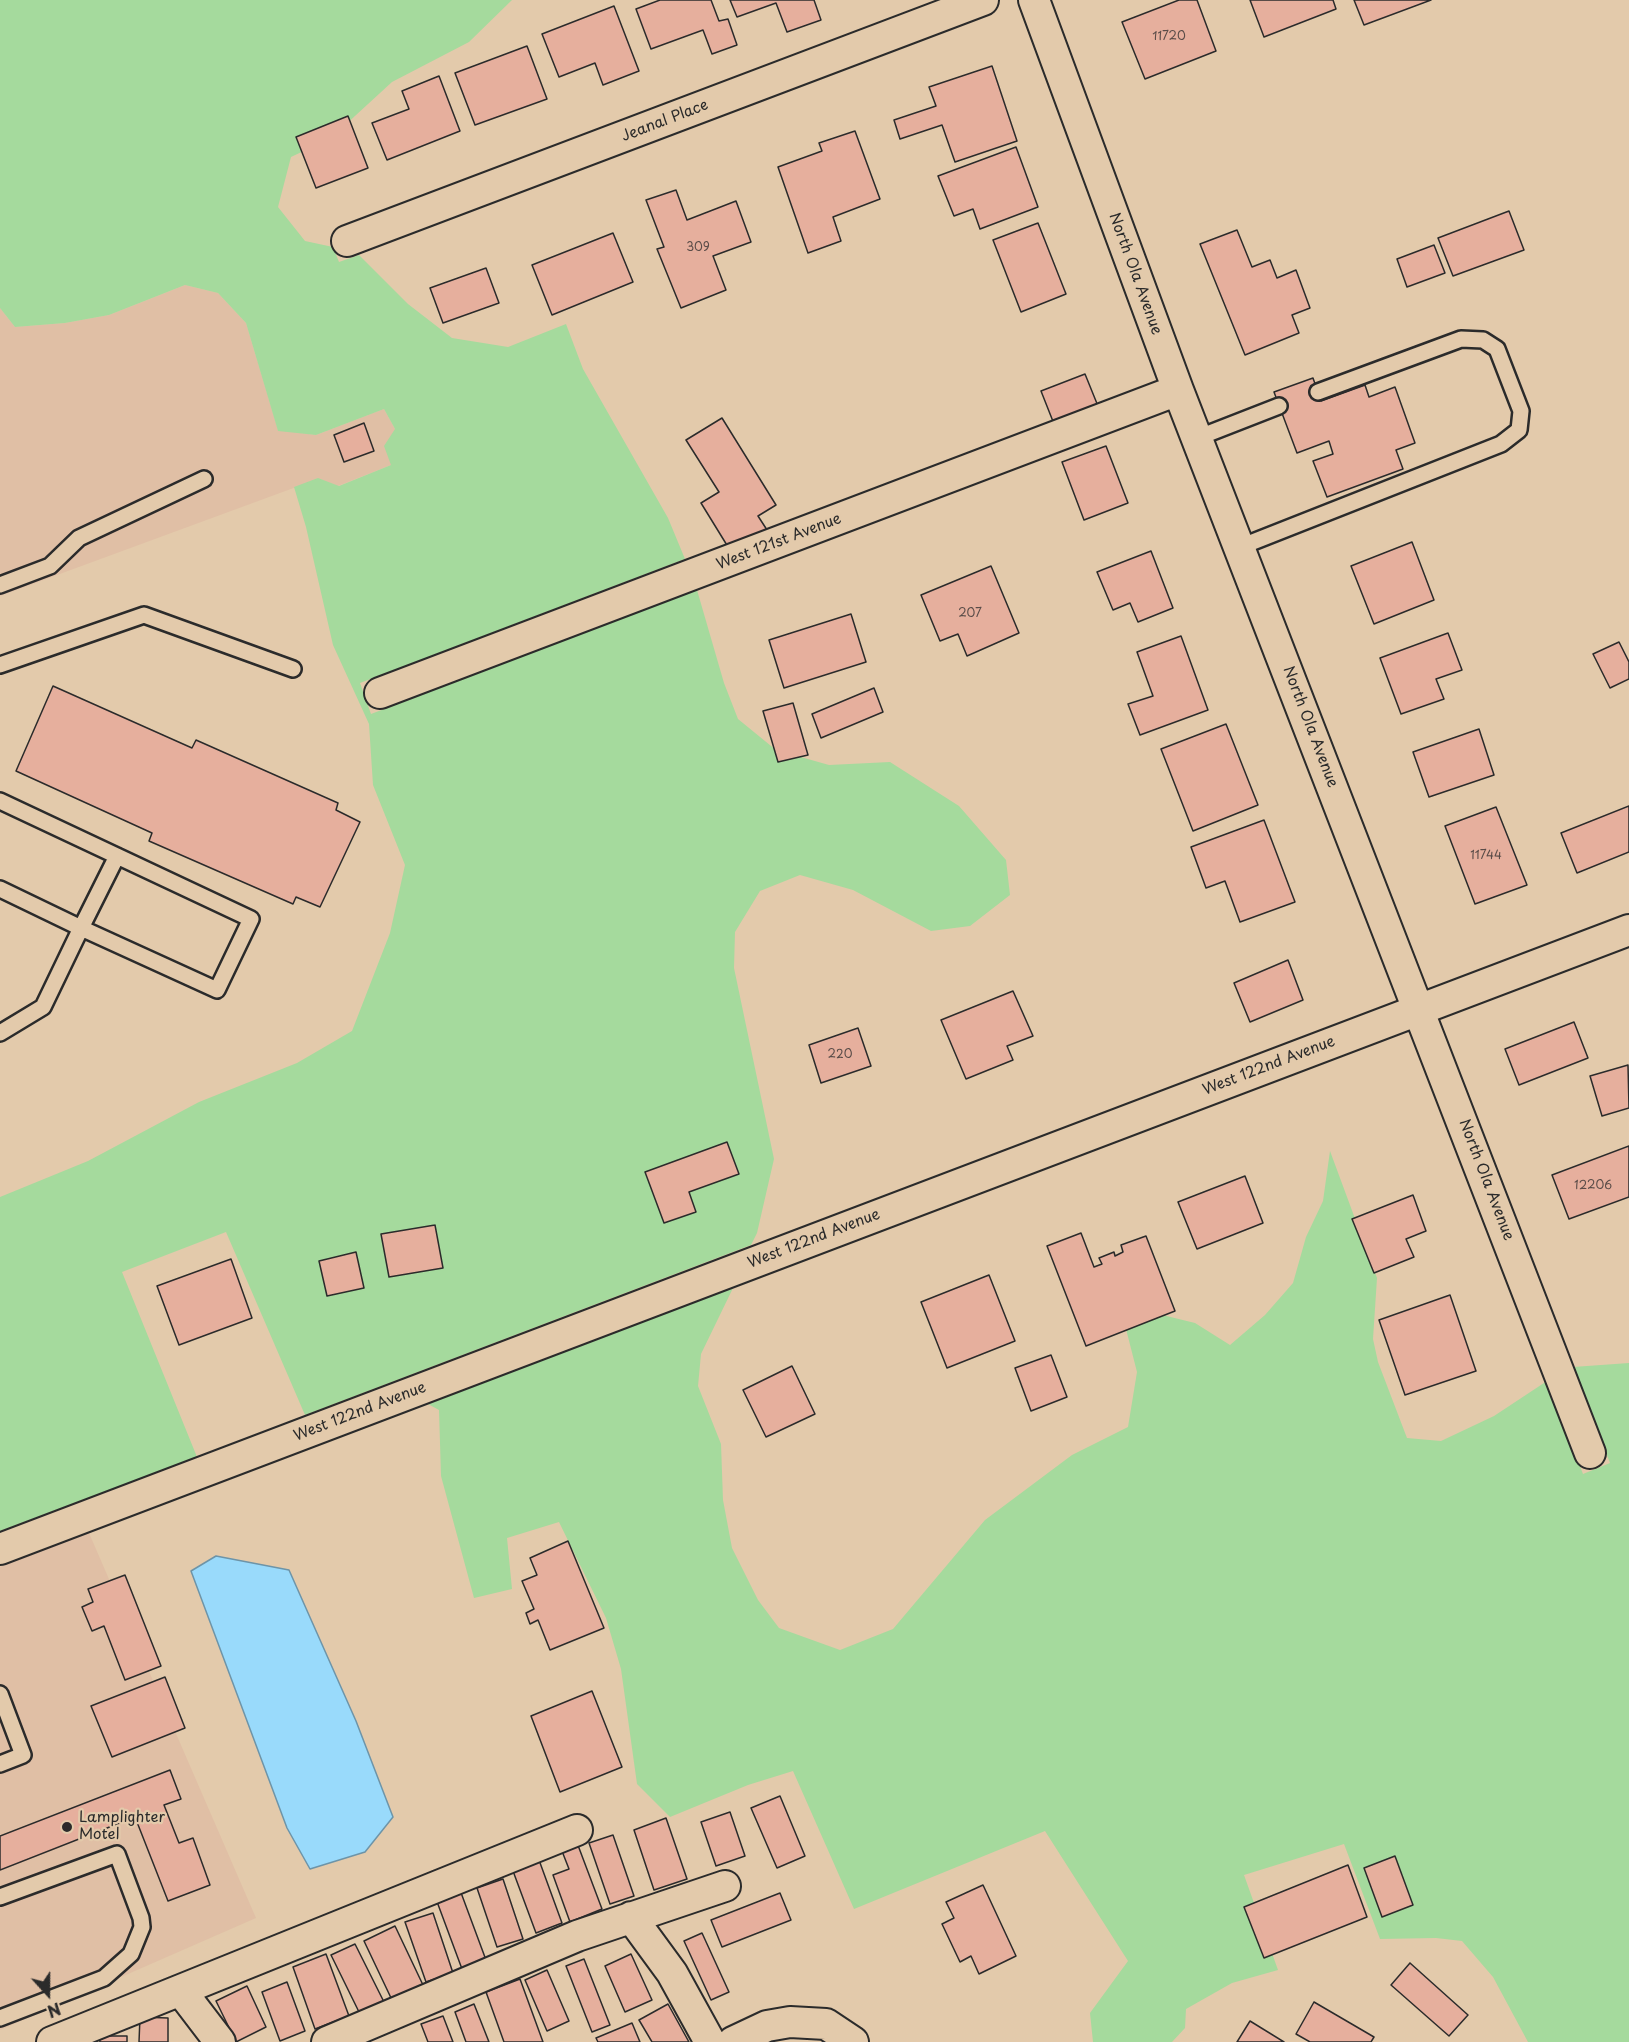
<!DOCTYPE html>
<style>
body{margin:0}
#map{position:relative;width:1629px;height:2042px;overflow:hidden;background:#e3caab;font-family:"Playpen Sans",sans-serif}
canvas{display:block}
.north{position:absolute;left:18px;top:1964px;width:60px;height:60px;-webkit-text-stroke:4px #e3caab;paint-order:stroke;rotate:159deg;font-size:16px;font-weight:700;line-height:24px;text-align:center;color:#2b2b2b}
.north::after{content:'';display:block;margin:auto;width:21px;height:27px;background:#2b2b2b;clip-path:polygon(50% 0,100% 100%,50% 72%,0 100%)}
</style>
<div id="map">
<canvas width="1629" height="2042"></canvas>
<div class="north">N</div>
</div>
<script>
const ctx = document.querySelector('canvas').getContext('2d');
ctx.lineJoin = 'round';
function fillPath(path, color) { ctx.fillStyle = color; ctx.fill(path, 'evenodd'); }
const shape = rows => new Path2D(rows.map(r => 'M' + r).join(''));
function stroke(path, color, width, dash) { ctx.strokeStyle = color; ctx.lineWidth = width; ctx.lineCap = dash ? 'butt' : 'round'; ctx.setLineDash(dash || []); ctx.stroke(path); }
function write(font, color, halo, rows, align = 'center') {
  ctx.font = font + ' "Playpen Sans",sans-serif'; ctx.lineWidth = 4.5; ctx.setLineDash([]); ctx.textBaseline = 'middle'; ctx.strokeStyle = halo; ctx.fillStyle = color; for (const [text, x, y, turn = 0] of rows) {
    ctx.save(); ctx.translate(x, y); ctx.rotate((+turn || 0) * Math.PI / 180); ctx.textAlign = isNaN(turn) ? turn : align; if (halo) ctx.strokeText(text, 0, 0); ctx.fillText(text, 0, 0); ctx.restore();
  }
}
fillPath(shape([
 [185,285,218,293,246,323,278,430,316,435,384,409,395,429,391,465,338,486,318,479,0,596,0,308,15,327,65,323,109,315],
 [89,1533,256,1918,0,2030,0,1567]
]), '#e0bfa5');
fillPath(shape([
 [0,0,512,0,469,42,392,82,331,138,291,157,278,207,305,241,333,247,339,262,359,255,408,304,452,338,508,347,566,324,583,369,668,518,685,559,360,683,371,714,697,590,724,683,738,719,776,750,829,765,890,762,959,806,1006,860,1010,895,970,926,931,931,853,890,800,875,760,891,735,932,734,968,774,1159,757,1233,751,1245,305,1415,226,1232,122,1272,197,1457,0,1531,0,1197,88,1161,199,1102,297,1063,352,1031,390,933,405,865,373,785,369,724,333,645,306,527,294,487,318,478,339,486,391,465,384,446,395,429,384,409,316,435,278,431,246,323,218,293,185,285,109,315,65,323,15,327,0,308],
 [1330,1151,1377,1278,1373,1339,1378,1362,1407,1438,1441,1441,1494,1416,1547,1381,1583,1474,1610,1463,1573,1367,1629,1363,1629,2042,1528,2042,1493,1977,1462,1941,1436,1938,1380,1939,1344,1844,1244,1875,1278,1970,1232,1983,1186,2009,1185,2028,1172,2042,1093,2042,1090,2013,1128,1961,1045,1831,854,1909,793,1771,748,1785,670,1817,637,1784,621,1669,606,1618,559,1522,507,1538,512,1589,474,1598,441,1476,439,1410,428,1404,733,1288,701,1354,698,1386,721,1444,723,1500,732,1548,758,1600,779,1628,840,1650,893,1629,985,1520,1072,1455,1128,1427,1137,1372,1126,1329,1138,1309,1195,1323,1230,1345,1265,1315,1293,1283,1306,1237,1323,1201]
]), '#a5da9d');
const water = shape([
 [216,1556,289,1570,356,1721,393,1817,365,1852,310,1869,287,1828,191,1571,216,1556]
]);
fillPath(water, '#99dafb');
stroke(water, '#6d94a8', 1.5);
const building = shape([
 [660,0,711,0,719,21,728,19,737,45,712,54,703,30,651,49,636,9,660,0],
 [730,0,814,0,821,20,787,32,776,3,737,17,730,0],
 [1179,0,1197,0,1216,51,1145,79,1122,22,1179,0],
 [1250,0,1333,0,1336,9,1264,37,1250,0],
 [1354,0,1431,0,1364,25,1354,0],
 [614,6,639,71,603,85,595,63,559,77,542,34,614,6],
 [527,46,547,99,475,125,455,73,527,46],
 [992,66,1017,141,955,162,942,125,900,139,894,120,936,106,929,87,992,66],
 [439,76,460,131,387,160,372,123,409,109,402,91,439,76],
 [348,116,368,168,316,188,296,137,348,116],
 [855,131,880,199,833,217,841,241,808,253,778,167,822,151,819,143,855,131],
 [1016,147,1038,207,980,229,973,209,954,216,938,176,1016,147],
 [676,190,687,220,736,201,751,242,713,256,726,290,681,308,657,249,664,247,646,200,676,190],
 [1509,211,1524,250,1453,276,1438,238,1509,211],
 [1038,223,1066,294,1021,312,993,240,1038,223],
 [1237,230,1252,267,1270,260,1277,278,1296,270,1310,308,1292,315,1299,333,1245,355,1200,244,1237,230],
 [613,233,633,282,552,315,532,265,613,233],
 [1434,245,1445,273,1407,287,1397,259,1434,245],
 [486,268,499,303,443,323,430,288,486,268],
 [1085,374,1100,411,1056,429,1041,391,1085,374],
 [1313,378,1321,401,1365,385,1369,397,1395,387,1415,443,1396,450,1403,469,1327,497,1313,461,1333,454,1329,441,1297,453,1274,392,1313,378],
 [722,418,776,505,758,516,769,533,733,555,701,503,719,492,686,440,722,418],
 [364,423,374,451,344,462,334,435,364,423],
 [1106,446,1128,503,1084,520,1062,462,1106,446],
 [1412,542,1434,600,1374,624,1351,566,1412,542],
 [1151,551,1173,608,1138,622,1130,603,1113,610,1097,572,1151,551],
 [991,566,1019,633,967,656,958,634,940,641,921,595,991,566],
 [851,614,866,662,784,688,769,640,851,614],
 [1448,633,1462,670,1436,679,1444,699,1401,714,1380,658,1448,633],
 [1181,636,1208,710,1140,735,1128,704,1153,696,1137,652,1181,636],
 [1619,642,1629,662,1629,679,1610,688,1593,654,1619,642],
 [53,686,192,748,196,740,338,803,336,810,360,822,320,907,296,897,293,904,149,841,152,833,16,771,53,686],
 [874,688,883,712,821,738,812,714,874,688],
 [793,703,808,755,778,762,763,711,793,703],
 [1226,724,1258,805,1193,831,1161,749,1226,724],
 [1479,729,1494,775,1429,797,1413,752,1479,729],
 [1629,806,1629,852,1577,873,1561,833,1629,806],
 [1496,807,1527,885,1475,904,1445,826,1496,807],
 [1264,820,1295,902,1240,922,1225,881,1206,888,1191,847,1264,820],
 [1288,960,1303,1000,1250,1022,1234,983,1288,960],
 [1013,991,1033,1036,1007,1046,1013,1060,966,1079,941,1020,1013,991],
 [1574,1022,1588,1058,1519,1085,1505,1049,1574,1022],
 [858,1028,871,1066,821,1083,809,1045,858,1028],
 [1628,1065,1629,1108,1602,1116,1590,1076,1628,1065],
 [727,1142,739,1174,689,1192,696,1212,664,1223,645,1172,727,1142],
 [1629,1146,1629,1197,1569,1219,1552,1175,1629,1146],
 [1245,1176,1263,1223,1197,1249,1178,1202,1245,1176],
 [1413,1195,1426,1231,1406,1239,1414,1257,1374,1273,1352,1219,1413,1195],
 [435,1225,443,1268,389,1277,381,1234,435,1225],
 [1081,1233,1094,1267,1102,1264,1099,1258,1114,1252,1115,1256,1123,1252,1121,1245,1146,1236,1175,1311,1086,1346,1047,1246,1081,1233],
 [356,1252,364,1288,327,1296,319,1261,356,1252],
 [231,1259,252,1318,179,1345,157,1286,231,1259],
 [989,1275,1015,1341,947,1368,921,1302,989,1275],
 [1450,1295,1476,1371,1405,1395,1379,1320,1450,1295],
 [1051,1355,1067,1397,1031,1411,1015,1368,1051,1355],
 [792,1366,815,1414,766,1437,743,1390,792,1366],
 [568,1541,604,1628,550,1650,538,1620,530,1624,526,1613,534,1609,522,1581,537,1575,530,1558,568,1541],
 [125,1575,161,1666,125,1680,104,1626,92,1631,82,1607,93,1602,88,1589,125,1575],
 [165,1677,185,1728,112,1757,91,1706,165,1677],
 [592,1691,622,1767,560,1792,531,1716,592,1691],
 [170,1770,181,1799,164,1805,179,1843,193,1838,210,1885,168,1901,135,1817,0,1870,0,1836,170,1770],
 [780,1796,805,1856,777,1868,751,1808,780,1796],
 [730,1812,745,1856,716,1866,701,1822,730,1812],
 [666,1818,687,1879,654,1890,634,1830,666,1818],
 [613,1835,634,1896,610,1904,589,1843,613,1835],
 [576,1840,602,1909,570,1922,553,1875,569,1869,560,1846,576,1840],
 [1395,1856,1413,1905,1382,1917,1364,1868,1395,1856],
 [539,1860,562,1923,536,1933,513,1871,539,1860],
 [1348,1865,1367,1917,1264,1958,1244,1907,1348,1865],
 [503,1879,523,1939,497,1947,477,1888,503,1879],
 [983,1885,1016,1956,979,1974,971,1956,960,1962,942,1924,954,1918,946,1902,983,1885],
 [460,1890,486,1960,462,1969,436,1899,460,1890],
 [780,1893,791,1920,722,1947,711,1920,780,1893],
 [433,1913,453,1973,426,1982,405,1922,433,1913],
 [395,1926,423,1985,392,2000,364,1941,395,1926],
 [702,1933,729,1992,711,2000,684,1941,702,1933],
 [355,1944,384,2002,360,2014,331,1955,355,1944],
 [326,1954,349,2016,315,2029,293,1967,326,1954],
 [631,1954,652,2000,625,2012,605,1966,631,1954],
 [584,1959,610,2025,592,2032,566,1966,584,1959],
 [1410,1963,1468,2015,1449,2036,1391,1985,1410,1963],
 [547,1970,569,2021,547,2031,525,1980,547,1970],
 [520,1979,543,2042,504,2042,486,1992,520,1979],
 [287,1982,305,2031,280,2041,262,1992,287,1982],
 [247,1986,266,2027,236,2042,216,2001,247,1986],
 [1314,2002,1374,2037,1371,2042,1310,2042,1296,2034,1314,2002],
 [474,2004,489,2042,466,2042,455,2012,474,2004],
 [668,2004,689,2042,652,2042,639,2020,668,2004],
 [443,2016,453,2042,428,2042,421,2024,443,2016],
 [140,2017,168,2018,168,2042,139,2042,140,2017],
 [1250,2021,1284,2042,1237,2042,1250,2021],
 [632,2023,640,2042,598,2042,596,2038,632,2023],
 [99,2036,127,2036,127,2042,100,2042,99,2036]
]);
fillPath(building, '#e6af9d');
stroke(building, '#2b2b2b', 1.5);
const lane = shape([
 [1197,438,1279,406],
 [1240,547,1501,444,1519,430,1521,411,1497,349,1483,340,1461,339,1318,392],
 [0,585,50,566,79,538,204,479],
 [0,665,144,615,293,669],
 [0,801,251,919,217,990,81,928,43,1007,0,1033],
 [0,889,81,928,117,856],
 [0,1694,23,1755,0,1764],
 [0,1897,117,1854,141,1918,142,1927,131,1954,104,1978,0,2018]
]);
const street = shape([
 [1034,0,1178,390,1590,1453],
 [347,241,983,0],
 [380,693,1178,390],
 [0,1549,1629,930],
 [631,1917,672,1973,710,2042],
 [181,1991,220,2042],
 [52,2042,577,1830],
 [327,2042,577,1936,725,1886],
 [733,2042,767,2026,790,2022,826,2024,853,2042]
]);
stroke(lane, '#2b2b2b', 20);
stroke(street, '#2b2b2b', 34);
stroke(lane, '#e3caab', 15);
stroke(street, '#e3caab', 30);
for (const [x, y, r, color] of [
 [67,1827,6,"#2b2b2b"]
]) { const dot = new Path2D(); dot.arc(x, y, r, 0, 2 * Math.PI); ctx.fillStyle = color; ctx.fill(dot); stroke(dot, '#e3caab', 2); }
write('12px', '#5a4c48', null, [
 ["11720",1169,37],
 ["309",698,248],
 ["207",970,614],
 ["11744",1486,856],
 ["220",840,1055],
 ["12206",1593,1186]
]);
write('15px', '#2b2b2b', '#e3caab', [
 ["Jeanal Place",665,121,-21],
 ["North Ola Avenue",1135,274,70],
 ["West 121st Avenue",779,542,-21],
 ["North Ola Avenue",1310,727,69],
 ["West 122nd Avenue",1269,1066,-21],
 ["North Ola Avenue",1486,1180,69],
 ["West 122nd Avenue",814,1239,-21],
 ["West 122nd Avenue",360,1412,-21]
]);
write('15px', '#2b2b2b', '#e3caab', [
 ["Lamplighter",79,1818],
 ["Motel",79,1835]
], 'left');
</script>
